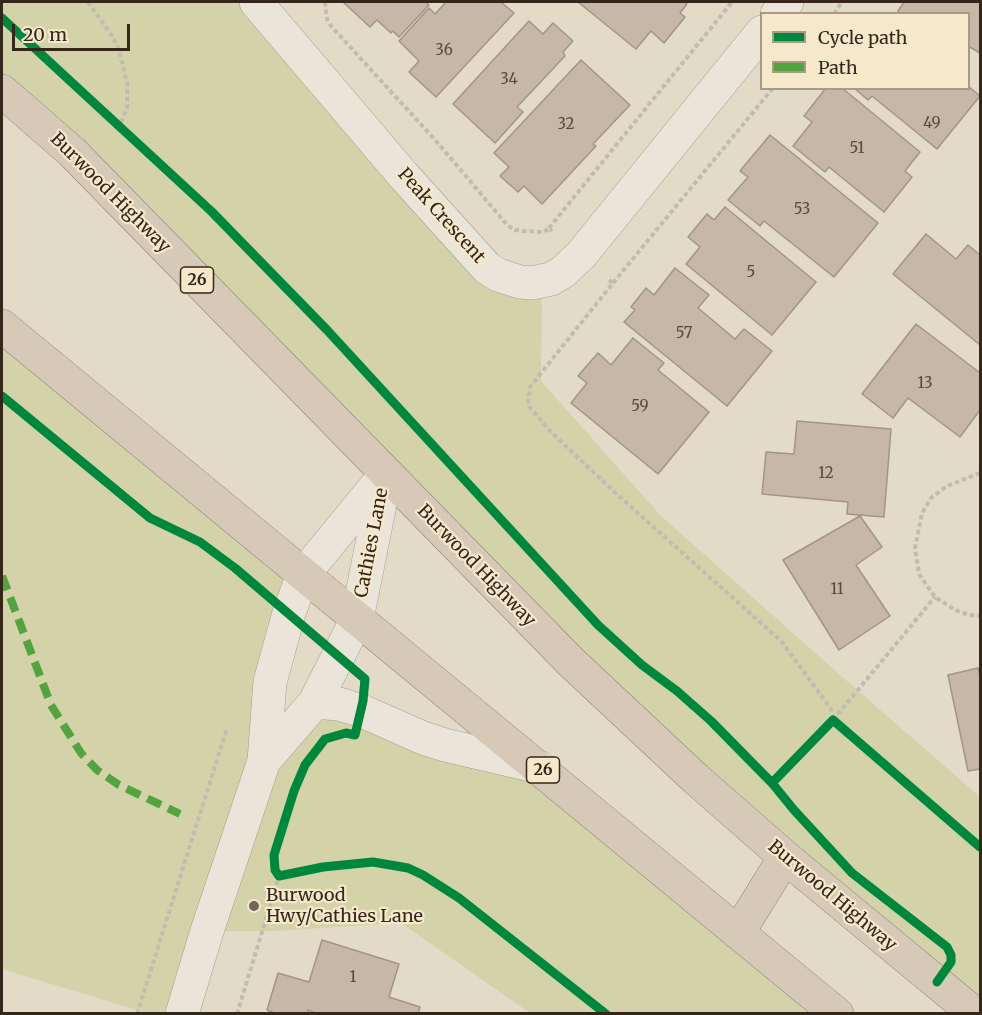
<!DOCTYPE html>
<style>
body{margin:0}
#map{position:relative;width:982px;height:1015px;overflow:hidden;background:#e3dac7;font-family:Merriweather,serif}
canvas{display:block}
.frame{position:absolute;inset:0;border:3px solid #34261a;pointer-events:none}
.legend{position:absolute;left:760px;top:12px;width:210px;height:78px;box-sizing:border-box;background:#f6e8cb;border:2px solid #a89a84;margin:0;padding:8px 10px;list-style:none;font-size:18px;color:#34261a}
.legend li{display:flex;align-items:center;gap:12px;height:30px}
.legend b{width:30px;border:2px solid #a89a84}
.scale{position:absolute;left:12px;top:24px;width:118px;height:27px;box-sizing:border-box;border:3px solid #34261a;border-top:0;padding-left:8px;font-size:18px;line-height:21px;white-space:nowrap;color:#34261a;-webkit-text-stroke:4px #f6e8cb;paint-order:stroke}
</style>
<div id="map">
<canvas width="982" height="1015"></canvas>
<div class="frame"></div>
<ul class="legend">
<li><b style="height:8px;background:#00873e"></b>Cycle path</li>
<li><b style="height:8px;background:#53a340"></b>Path</li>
</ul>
<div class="scale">20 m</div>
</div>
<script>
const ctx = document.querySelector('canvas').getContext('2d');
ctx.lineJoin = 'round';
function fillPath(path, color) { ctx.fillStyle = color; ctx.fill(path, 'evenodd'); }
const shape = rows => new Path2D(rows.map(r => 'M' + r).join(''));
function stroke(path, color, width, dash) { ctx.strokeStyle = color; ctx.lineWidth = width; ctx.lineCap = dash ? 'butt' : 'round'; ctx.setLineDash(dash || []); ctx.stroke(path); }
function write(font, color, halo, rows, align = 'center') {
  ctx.font = font + ' Merriweather,serif'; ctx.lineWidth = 4.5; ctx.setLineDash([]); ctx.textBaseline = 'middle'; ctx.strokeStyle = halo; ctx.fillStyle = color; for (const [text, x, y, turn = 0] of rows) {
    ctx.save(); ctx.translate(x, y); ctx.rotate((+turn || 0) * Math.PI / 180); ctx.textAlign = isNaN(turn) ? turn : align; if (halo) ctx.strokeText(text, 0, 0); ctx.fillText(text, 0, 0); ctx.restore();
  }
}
fillPath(shape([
 [2,2,256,2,485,265,542,281,541,381,660,515,848,682,980,797,980,1013,785,857,2,98],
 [2,326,303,575,265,760,315,702,536,765,837,1013,530,1013,401,923,273,931,209,931,182,1013,147,1013,2,969]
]), '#d4d2a8');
const building = shape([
 [343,2,426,2,429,5,399,37,393,31,391,33,377,20,370,27,343,2],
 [446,2,501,2,514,13,436,97,409,72,419,61,399,41,429,8,435,14,446,2],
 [578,2,684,2,687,4,680,13,685,17,664,43,651,31,636,49,578,2],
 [904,2,980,2,980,53,968,46,968,14,901,14,898,11,904,2],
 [529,21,543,34,553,23,573,41,563,52,565,56,517,107,523,112,495,143,453,104,529,21],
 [581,60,630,105,593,144,596,146,542,204,524,186,518,192,500,176,509,167,494,153,581,60],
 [968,86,980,96,937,149,872,96,868,100,854,88,968,88,968,86],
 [826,88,842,88,920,152,905,171,912,177,884,212,829,167,825,172,793,146,812,122,804,116,826,88],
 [770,135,878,223,834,277,764,221,760,226,728,200,748,177,740,171,770,135],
 [725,207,816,282,772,335,686,264,700,247,688,237,707,214,714,220,725,207],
 [926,234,956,259,968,245,980,255,980,345,893,274,926,234],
 [675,268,709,295,698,308,735,339,744,329,772,351,727,406,624,322,635,310,631,307,646,288,654,295,675,268],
 [916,324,980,373,980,410,960,437,908,398,893,418,862,394,916,324],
 [633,338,664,363,658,370,709,412,658,474,571,403,587,383,578,376,598,353,611,365,633,338],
 [797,421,891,429,884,517,847,514,848,502,762,494,766,452,794,454,797,421],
 [860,516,882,547,856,565,890,616,839,650,783,560,860,516],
 [978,668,980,677,980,769,968,771,948,675,978,668],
 [322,940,399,964,389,997,420,1007,418,1014,318,1014,308,1010,307,1014,277,1014,267,1010,278,973,309,982,322,940]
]);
fillPath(building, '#c6b7a8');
stroke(building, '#a29587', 1.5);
const minor = shape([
 [256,2,404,176,487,268,498,275,520,282,532,283,551,279,563,272,581,255,762,32],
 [777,14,787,2],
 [315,702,339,704,362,711,423,738,445,745,539,767],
 [264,761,315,702,357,619,385,479],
 [182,1014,207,931,264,761,270,682,289,613,303,575,386,474]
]);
const highway = shape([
 [2,91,72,152,571,662,696,779,785,857,975,1014],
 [2,326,837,1014],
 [738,933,785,857]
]);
stroke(minor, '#a79e91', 34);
stroke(highway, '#8d8478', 34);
stroke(shape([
 [88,2,112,36,118,47,123,66,127,83,127,108,119,127],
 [325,2,327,19,331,26,437,142,508,226,515,230,523,231,544,232,549,228,552,231],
 [834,14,842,2],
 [549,228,732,2],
 [609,280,613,283,530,387,528,405,551,432,621,498,782,642,831,709,833,720],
 [613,283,773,88],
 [980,473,947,486,931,498,922,513,915,548,919,574,935,597,955,610,969,615,980,616],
 [833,720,935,597],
 [137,1014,227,728],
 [237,1014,279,876]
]), '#c3bbb1', 4, [4.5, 3]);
stroke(minor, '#ebe4d9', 33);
stroke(highway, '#d6c9b8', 33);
stroke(shape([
 [2,576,51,705,81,753,97,770,119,785,180,814]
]), '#53a340', 8, [15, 8]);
stroke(shape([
 [2,18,211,211,327,330,598,625,642,665,677,691,711,721,772,783,794,810,852,873,947,947,951,955,951,962,937,982],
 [2,396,150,518,200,542,235,568,365,679,363,701,355,735,346,733,325,739,305,765,294,791,274,855,275,870,279,876,323,867,373,862,408,868,423,875,459,898,606,1014],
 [772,783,833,720,980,847]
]), '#00873e', 9);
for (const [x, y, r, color] of [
 [254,906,6,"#716557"]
]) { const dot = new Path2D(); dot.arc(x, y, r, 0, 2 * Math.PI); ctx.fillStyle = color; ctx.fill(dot); stroke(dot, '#f6e8cb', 2); }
write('15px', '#584a3e', null, [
 ["36",444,51],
 ["34",509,80],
 ["49",932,124],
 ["32",566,125],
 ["51",857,149],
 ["53",802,210],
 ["5",751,273],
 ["57",684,334],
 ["13",925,384],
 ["59",640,407],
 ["12",826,474],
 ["11",837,590],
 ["1",353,978]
]);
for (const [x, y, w] of [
 [197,280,33],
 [543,770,33]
]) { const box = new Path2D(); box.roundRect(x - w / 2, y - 13, w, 26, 4.5); ctx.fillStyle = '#f6e8cb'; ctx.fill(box); stroke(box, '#34261a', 1.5); }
write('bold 16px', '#34261a', null, [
 ["26",197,280],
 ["26",543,770]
]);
write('18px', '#34261a', '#f6e8cb', [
 ["Burwood Highway",110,193,45],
 ["Peak Crescent",441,216,48],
 ["Cathies Lane",372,543,-79],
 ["Burwood Highway",476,566,46],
 ["Burwood Highway",832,896,40]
]);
write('18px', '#34261a', '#f6e8cb', [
 ["Burwood",266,896],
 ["Hwy/Cathies Lane",266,917]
], 'left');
</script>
